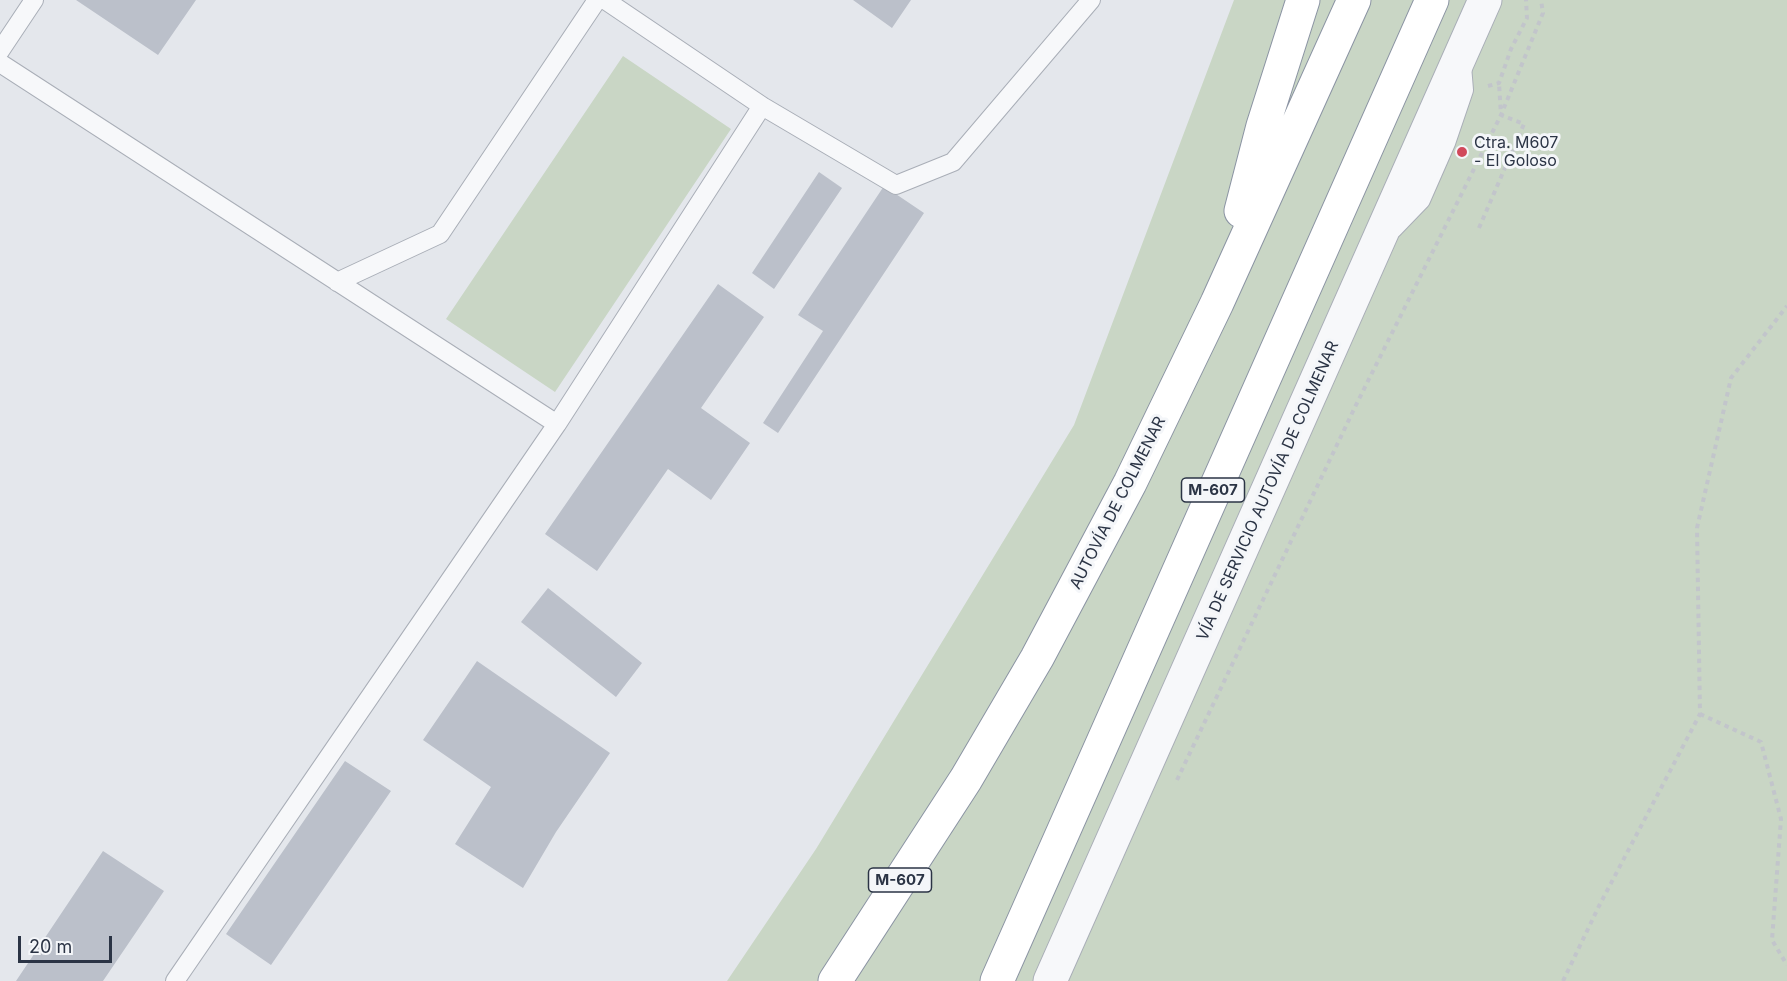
<!DOCTYPE html>
<meta charset="utf-8">
<style>
body{margin:0}
#map{position:relative;width:1787px;height:981px;overflow:hidden;background:#e4e7ec;font-family:Inter,sans-serif}
canvas{display:block}
.scale{position:absolute;left:18px;top:936px;width:94px;height:27px;box-sizing:border-box;border:3px solid #2b3445;border-top:0;padding-left:8px;font-size:18px;line-height:21px;white-space:nowrap;color:#2b3445;-webkit-text-stroke:4px #f4f6f9;paint-order:stroke}
</style>
<div id="map">
<canvas width="1787" height="981"></canvas>
<div class="scale">20 m</div>
</div>
<script>
const ctx = document.querySelector('canvas').getContext('2d');
ctx.lineJoin = 'round';
function fillPath(path, color) { ctx.fillStyle = color; ctx.fill(path, 'evenodd'); }
const shape = rows => new Path2D(rows.map(r => 'M' + r).join(''));
function stroke(path, color, width, dash) { ctx.strokeStyle = color; ctx.lineWidth = width; ctx.lineCap = dash ? 'butt' : 'round'; ctx.setLineDash(dash || []); ctx.stroke(path); }
function write(font, color, halo, rows, align = 'center') {
  ctx.font = font + ' Inter,sans-serif'; ctx.lineWidth = 6; ctx.setLineDash([]); ctx.textBaseline = 'middle'; ctx.strokeStyle = halo; ctx.fillStyle = color; for (const [text, x, y, turn = 0] of rows) {
    ctx.save(); ctx.translate(x, y); ctx.rotate((+turn || 0) * Math.PI / 180); ctx.textAlign = isNaN(turn) ? turn : align; if (halo) ctx.strokeText(text, 0, 0); ctx.fillText(text, 0, 0); ctx.restore();
  }
}
fillPath(shape([
 [1234,0,1787,0,1787,981,727,981,816,849,1074,425],
 [623,56,731,129,555,392,446,319]
]), '#c9d6c5');
fillPath(shape([
 [76,0,196,0,158,55],
 [853,0,911,0,892,28],
 [819,172,842,188,774,289,752,273],
 [884,186,924,213,778,433,763,423,823,331,798,315],
 [718,284,764,317,701,408,750,443,711,500,668,469,597,571,545,534],
 [548,588,642,663,616,697,521,622],
 [477,661,610,753,556,832,523,888,455,844,491,787,423,740],
 [345,761,391,791,271,965,226,934],
 [103,851,164,891,103,981,16,981]
]), '#bbc0ca');
const service = shape([
 [605,0,762,106,896,185,953,162,1091,0],
 [0,51,34,0],
 [0,63,557,424],
 [1393,229,1421,200,1446,143,1464,90,1462,66],
 [337,282,440,234,597,0],
 [175,981,557,424,762,106]
]);
const minor = shape([
 [1050,981,1485,0]
]);
const motorway = shape([
 [1241,211,1263,126,1303,0],
 [835,981,966,779,1037,658,1130,483,1217,303,1354,0],
 [997,981,1432,0]
]);
stroke(service, '#a9aeb7', 20);
stroke(minor, '#a9aeb7', 35);
stroke(motorway, '#8b94a3', 35);
stroke(shape([
 [1488,86,1499,83,1511,49,1527,18,1526,0],
 [1479,228,1524,124,1501,115,1499,83],
 [1700,714,1761,742,1781,819,1772,940,1787,965],
 [1177,780,1356,405,1501,115,1543,13,1541,0],
 [1563,981,1599,906,1700,714,1697,528,1731,378,1787,306]
]), '#c2c5cb', 4, [4.5, 4.5]);
stroke(service, '#f7f8fa', 18);
stroke(minor, '#f7f8fa', 33);
stroke(motorway, '#fff', 33);
for (const [x, y, r, color] of [
 [1462,152,6,"#d1495b"]
]) { const dot = new Path2D(); dot.arc(x, y, r, 0, 2 * Math.PI); ctx.fillStyle = color; ctx.fill(dot); stroke(dot, '#f4f6f9', 2); }
for (const [x, y, w] of [
 [1213,490,63],
 [900,880,63]
]) { const box = new Path2D(); box.roundRect(x - w / 2, y - 12, w, 24, 4.5); ctx.fillStyle = '#f4f6f9'; ctx.fill(box); stroke(box, '#2b3445', 1.5); }
write('bold 15px', '#2b3445', null, [
 ["M-607",1213,490],
 ["M-607",900,880]
]);
write('16px', '#2b3445', '#f4f6f9', [
 ["Ctra. M607",1474,143],
 ["- El Goloso",1474,161]
], 'left');
write('16px', '#2b3445', '#f4f6f9', [
 ["VÍA DE SERVICIO AUTOVÍA DE COLMENAR",1268,491,-66],
 ["AUTOVÍA DE COLMENAR",1118,503,-63]
]);
</script>
